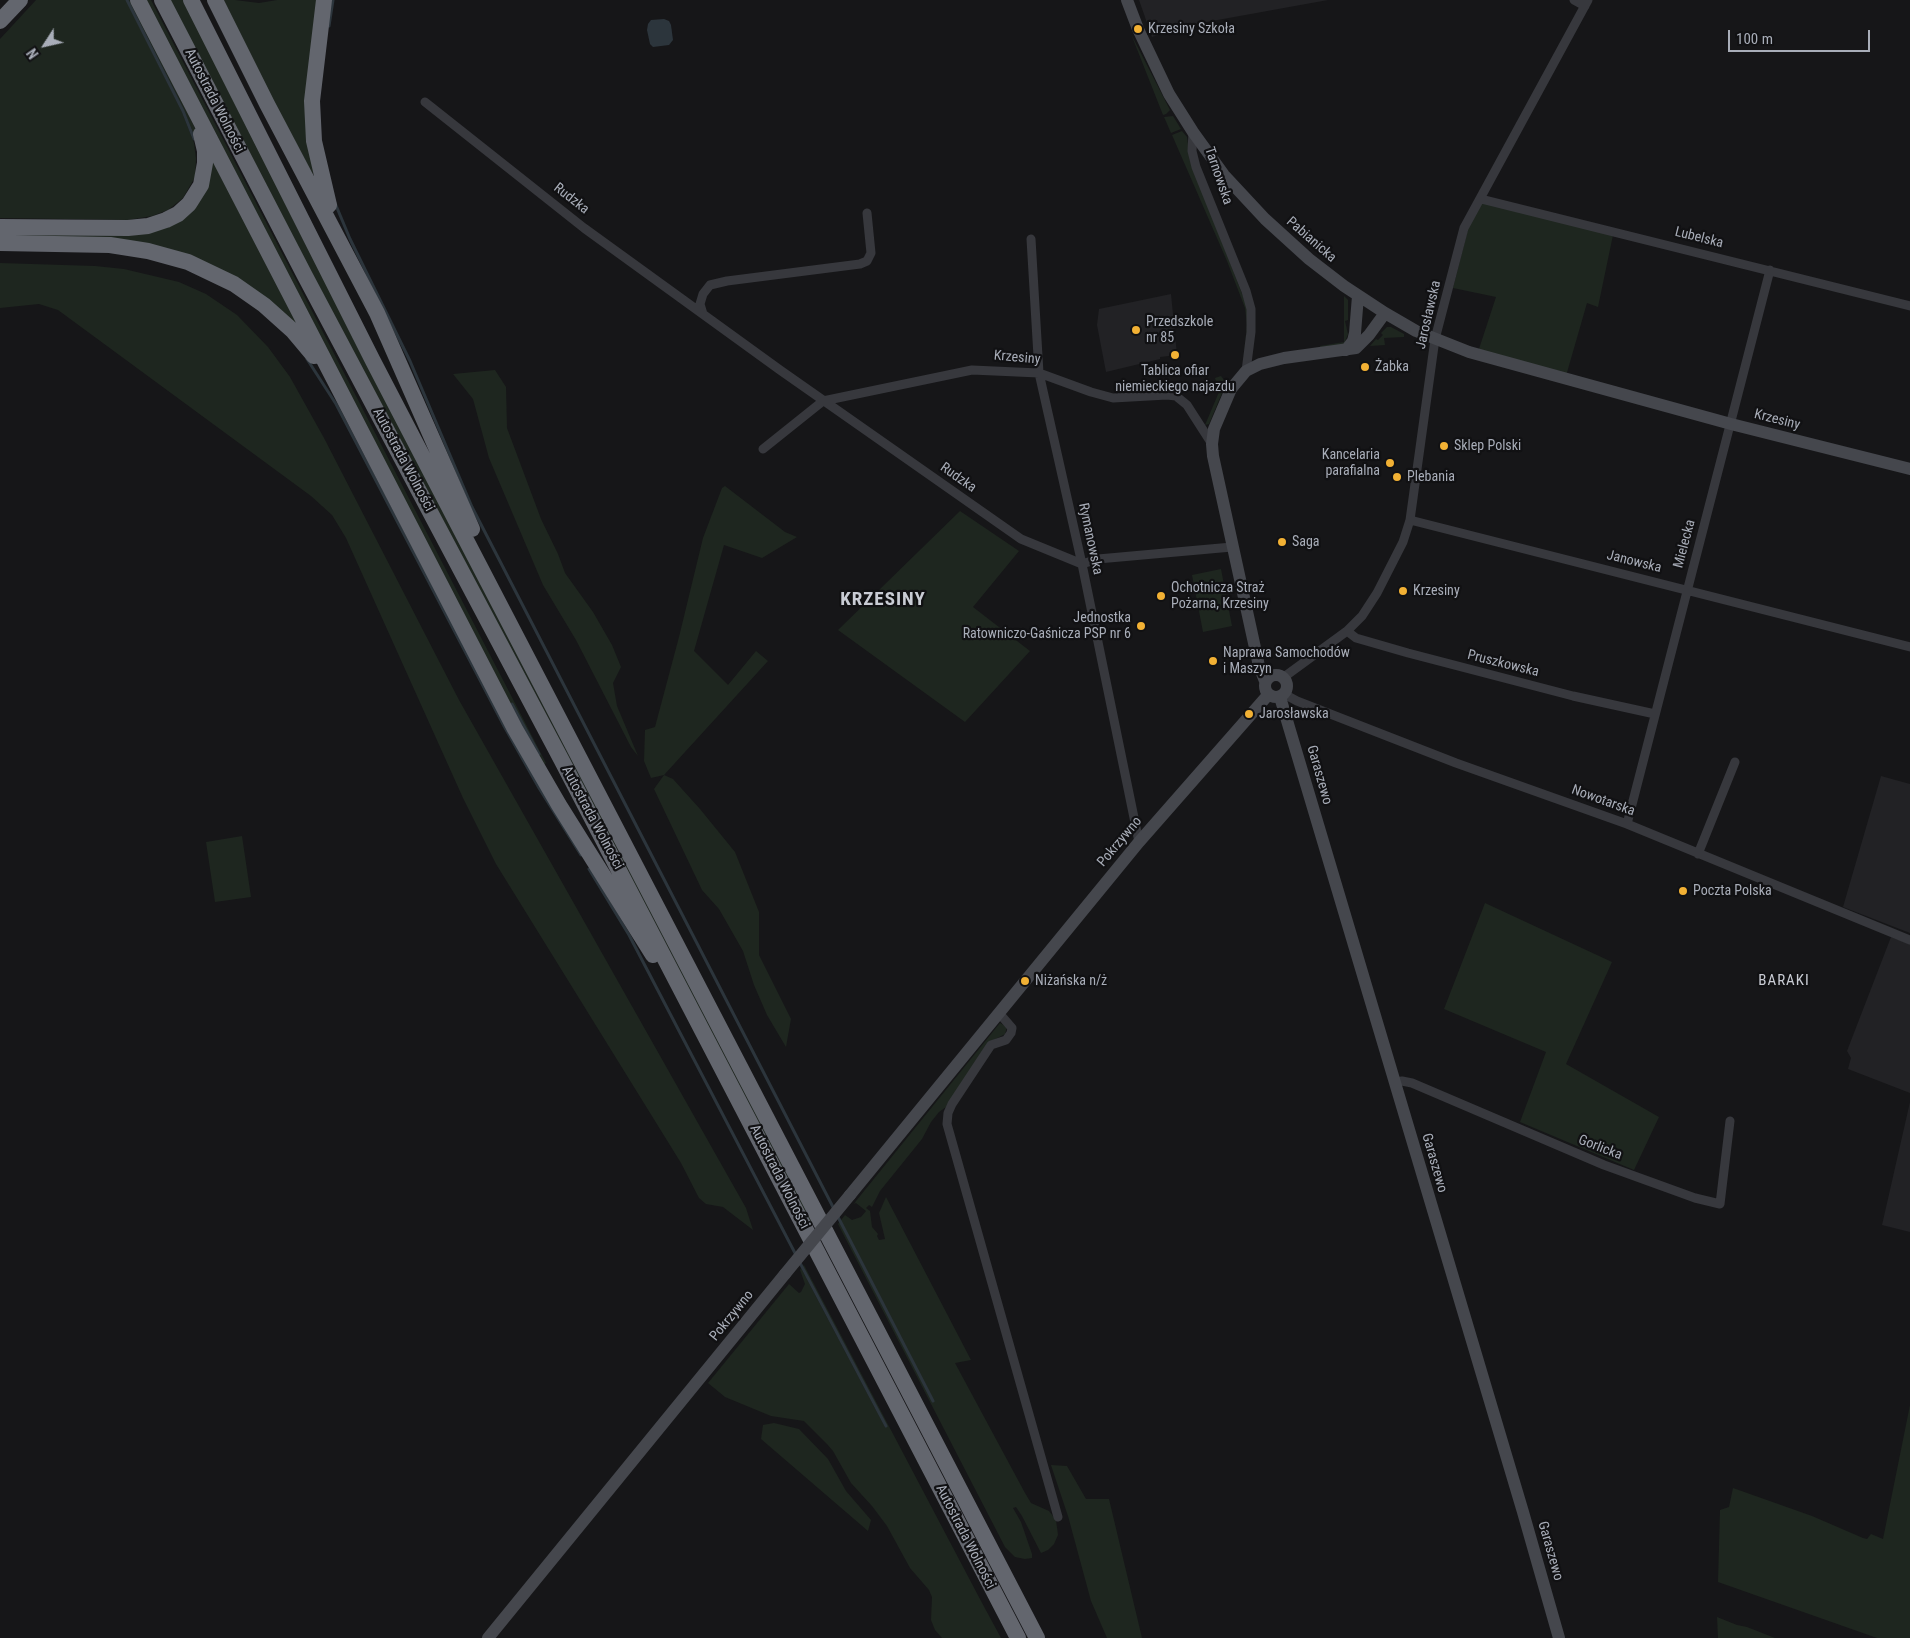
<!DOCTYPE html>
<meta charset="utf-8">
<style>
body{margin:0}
#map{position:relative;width:1910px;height:1638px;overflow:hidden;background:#161618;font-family:"Roboto Condensed",sans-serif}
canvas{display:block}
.north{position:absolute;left:20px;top:20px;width:50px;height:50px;-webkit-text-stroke:4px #111113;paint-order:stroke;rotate:235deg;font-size:14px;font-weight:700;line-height:20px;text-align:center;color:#a8adb8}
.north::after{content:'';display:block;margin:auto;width:18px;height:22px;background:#a8adb8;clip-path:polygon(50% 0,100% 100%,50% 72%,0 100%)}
.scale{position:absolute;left:1728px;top:30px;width:142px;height:22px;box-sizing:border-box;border:2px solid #a8adb8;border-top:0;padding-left:6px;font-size:15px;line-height:18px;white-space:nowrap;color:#a8adb8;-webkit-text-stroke:4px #111113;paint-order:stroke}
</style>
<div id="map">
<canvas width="1910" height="1638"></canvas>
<div class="north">N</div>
<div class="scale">100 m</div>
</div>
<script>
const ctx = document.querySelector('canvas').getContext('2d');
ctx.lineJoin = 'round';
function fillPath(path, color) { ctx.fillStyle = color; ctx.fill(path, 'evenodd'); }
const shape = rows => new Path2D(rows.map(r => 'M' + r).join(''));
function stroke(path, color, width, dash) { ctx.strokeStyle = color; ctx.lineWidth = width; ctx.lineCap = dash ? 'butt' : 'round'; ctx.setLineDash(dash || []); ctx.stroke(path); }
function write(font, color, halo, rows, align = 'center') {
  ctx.font = font + ' "Roboto Condensed",sans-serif'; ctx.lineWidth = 4.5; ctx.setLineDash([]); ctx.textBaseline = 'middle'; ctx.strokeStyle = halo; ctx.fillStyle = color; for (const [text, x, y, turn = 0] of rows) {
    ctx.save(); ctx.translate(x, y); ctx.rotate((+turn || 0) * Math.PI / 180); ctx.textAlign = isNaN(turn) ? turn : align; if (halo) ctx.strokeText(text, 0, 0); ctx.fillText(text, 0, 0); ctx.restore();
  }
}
fillPath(shape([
 [1139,0,1328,0,1190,25,1152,37],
 [1171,294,1177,355,1160,357,1160,359,1106,372,1097,325,1099,309],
 [1881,776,1910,784,1910,933,1843,907],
 [1891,937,1910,944,1910,1093,1848,1069,1851,1058,1847,1051],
 [1910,1102,1910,1232,1882,1225]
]), '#222225');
fillPath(shape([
 [36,0,126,0,182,112,194,143,196,159,195,177,183,198,168,210,152,216,128,220,0,218,0,39],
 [128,0,131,0,195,128,201,150,201,162,199,178,194,190,186,201,170,214,142,222,109,224,0,222,0,220,109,222,146,220,164,214,174,208,184,199,192,189,198,171,198,153,195,137,184,111],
 [143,0,151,0,546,763,542,766],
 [169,0,184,0,813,1222,809,1224],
 [219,0,235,0,259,3,277,0,321,0,317,182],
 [1131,34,1170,110,1166,114,1163,115],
 [1173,116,1181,129,1171,133,1164,117],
 [1182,131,1187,137,1190,160,1248,309,1248,321,1243,362,1247,325,1245,308,1227,261,1172,135],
 [211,153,313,344,205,265,0,239,0,232,175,222],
 [1482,200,1613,235,1598,307,1587,303,1566,376,1478,352,1496,297,1453,288,1468,229],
 [0,263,95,266,124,269,179,282,206,294,237,315,268,347,290,377,324,438,459,700,746,1208,753,1230,723,1207,706,1204,699,1198,681,1163,496,864,463,798,346,538,332,515,311,496,58,310,39,304,0,308],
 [1344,296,1348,300,1348,320,1345,321,1348,334,1345,342,1343,345,1321,349,1320,346,1344,342],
 [1387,327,1391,327,1404,334,1404,337,1384,338,1385,345,1370,346,1376,339,1378,340,1383,335,1381,333],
 [495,370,506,387,507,428,541,519,558,554,565,573,593,612,612,645,621,667,613,683,617,706,638,756,631,747,576,640,543,585,489,458,473,399,453,374],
 [1221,376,1224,380,1228,383,1222,393,1209,424,1205,425,1219,392,1215,378],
 [725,486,785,532,797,537,762,558,724,545,694,651,728,685,756,651,768,661,664,775,673,779,700,809,735,852,759,912,759,955,791,1019,786,1047,767,1015,754,985,743,951,719,909,702,890,654,789,664,775,651,778,644,761,645,730,655,727,679,637,703,538,722,488],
 [960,511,1019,551,973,607,1030,651,965,722,838,630],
 [1221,569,1232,626,1203,632,1192,575],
 [242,836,251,897,215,902,206,842],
 [1485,903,1612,962,1566,1064,1659,1117,1634,1170,1520,1122,1546,1052,1444,1009],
 [1000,1023,1007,1027,1005,1034,988,1043,946,1107,939,1112,931,1122,922,1139,880,1191,872,1207,869,1205,866,1208,870,1211,872,1227,878,1234,877,1236,879,1240,885,1239,879,1213,886,1197,971,1360,955,1363,1025,1493,1031,1503,1049,1511,1056,1520,1058,1535,1054,1544,1048,1550,1041,1553,1022,1516,1016,1507,1013,1508,1021,1522,1032,1554,1032,1558,1025,1559,1015,1557,1005,1547,838,1224,845,1215,852,1220,861,1217,866,1211,856,1203,854,1204,856,1201],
 [804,1265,981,1601,1001,1638,942,1638,935,1630,931,1620,932,1597,929,1590,910,1568,887,1526,872,1506,851,1483,833,1451,827,1444,804,1421,771,1416,725,1397,708,1383,789,1284,799,1293,801,1292,805,1284,800,1270,801,1268,885,1427,887,1426,803,1266],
 [1910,1405,1910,1638,1877,1638,1718,1582,1720,1510,1729,1507,1733,1488,1812,1516,1863,1538,1867,1539,1871,1534,1883,1539],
 [774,1423,799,1429,828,1459,846,1491,871,1520,868,1531,761,1439,763,1425],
 [1051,1465,1067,1466,1086,1499,1109,1499,1142,1638,1107,1638,1091,1601,1068,1516],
 [1717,1617,1737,1625,1747,1627,1775,1638,1718,1638]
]), '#1e261f');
fillPath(shape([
 [664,19,669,21,671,25,673,40,669,45,653,47,650,44,647,30,648,24,651,20]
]), '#2c353c');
stroke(shape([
 [127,0,183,111,194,139],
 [329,26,333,0],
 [335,203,350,239,410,361,472,507,834,1209],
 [307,359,336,404,504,726,539,788,581,855],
 [512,704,539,754],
 [589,869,629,935,796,1255],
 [837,1215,933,1401],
 [799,1261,886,1426]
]), '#2c353c', 3);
stroke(shape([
 [1574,0,1585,6],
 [425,102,584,228,780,370,1021,539,1082,564,1098,559,1232,547],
 [1193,132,1192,151,1196,167,1246,291,1251,309,1251,332,1246,371],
 [1481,199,1910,306],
 [1031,239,1039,373,1082,564,1139,842],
 [703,314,700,304,703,294,710,285,727,281,860,264,867,261,871,253,867,213],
 [763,449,823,401,972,370,1039,373,1091,392,1113,398,1167,395,1176,396,1187,405,1212,444],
 [1410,520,1910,647],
 [1347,631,1356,638,1408,653,1573,696,1655,714],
 [1284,677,1347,631,1362,616,1377,593,1403,542,1410,520,1435,339,1464,228,1588,0],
 [1284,694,1297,701,1456,763,1627,824,1910,940],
 [1627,824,1770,270],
 [1698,854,1735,762],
 [999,1013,1012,1028,1011,1033,1006,1040,991,1045,952,1104,948,1113,947,1124,1058,1517],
 [1394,1082,1402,1081,1412,1083,1604,1165,1695,1198,1720,1204,1730,1121]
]), '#37383d', 9);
stroke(shape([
 [1127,0,1138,29,1169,94,1193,132,1224,175,1265,219,1309,259,1344,286,1385,313,1416,331,1469,352,1731,424,1910,469],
 [1346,350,1353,341,1355,333,1358,296],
 '1265 686a11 11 0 1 1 22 0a11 11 0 1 1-22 0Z',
 [1265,681,1259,666,1213,456,1212,444,1214,429,1231,389,1246,371,1260,364,1284,358,1356,348,1369,335,1385,313],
 [1280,697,1523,1512,1559,1638],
 [850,1195,1139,842,1268,695],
 [488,1638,785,1274]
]), '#45474d', 12);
stroke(shape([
 [138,0,515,729,559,805,653,955],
 [162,0,305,276,561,759,1018,1638],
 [191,0,373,361,1037,1638],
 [215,0,267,104,377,313,472,529],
 [324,0,312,101,314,141,329,205],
 [0,21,20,0],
 [0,227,128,228,148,226,166,220,178,214,189,204,201,185,205,163,205,151,201,134],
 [0,243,110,245,148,251,188,262,234,284,264,305,293,331,314,356]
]), '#63666e', 16);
stroke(shape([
 [785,1274,850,1195]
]), '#45474d', 12);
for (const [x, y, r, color] of [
 [1138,29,5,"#f2b134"],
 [1136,330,5,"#f2b134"],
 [1175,355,5,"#f2b134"],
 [1365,367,5,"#f2b134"],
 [1444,446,5,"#f2b134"],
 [1390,463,5,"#f2b134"],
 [1397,477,5,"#f2b134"],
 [1282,542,5,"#f2b134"],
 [1403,591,5,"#f2b134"],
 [1161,596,5,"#f2b134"],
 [1141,626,5,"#f2b134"],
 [1213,661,5,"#f2b134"],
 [1249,714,5,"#f2b134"],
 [1683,891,5,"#f2b134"],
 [1025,981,5,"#f2b134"]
]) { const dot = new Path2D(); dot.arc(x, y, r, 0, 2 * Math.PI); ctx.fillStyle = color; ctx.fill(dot); stroke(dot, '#111113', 2); }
write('14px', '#a8adb8', '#111113', [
 ["Krzesiny Szkoła",1148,29],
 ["Przedszkole",1146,322],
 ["nr 85",1146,338],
 ["Żabka",1375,367],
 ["Tablica ofiar",1175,371,"center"],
 ["niemieckiego najazdu",1175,387,"center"],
 ["Sklep Polski",1454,446],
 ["Kancelaria",1380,455,"right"],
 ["parafialna",1380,471,"right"],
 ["Plebania",1407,477],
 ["Saga",1292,542],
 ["Ochotnicza Straż",1171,588],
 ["Pożarna, Krzesiny",1171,604],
 ["Krzesiny",1413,591],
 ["Jednostka",1131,618,"right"],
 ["Ratowniczo-Gaśnicza PSP nr 6",1131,634,"right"],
 ["Naprawa Samochodów",1223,653],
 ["i Maszyn",1223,669],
 ["Jarosławska",1259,714],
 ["Poczta Polska",1693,891],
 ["Niżańska n/ż",1035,981]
], 'left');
write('14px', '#a8adb8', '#111113', [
 ["Autostrada Wolności",214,101,63],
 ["Tarnowska",1218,176,71],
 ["Rudzka",571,199,38],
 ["Lubelska",1699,238,14],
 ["Pabianicka",1311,240,41],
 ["Jarosławska",1429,315,-77],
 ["Krzesiny",1017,358,5],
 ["Krzesiny",1777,420,14],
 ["Autostrada Wolności",403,460,62],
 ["Rudzka",958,478,35],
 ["Rymanowska",1090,539,78],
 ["Mielecka",1685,544,-75],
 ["Janowska",1634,562,14],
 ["Pruszkowska",1503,664,14],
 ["Garaszewo",1319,775,74],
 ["Nowotarska",1603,801,20],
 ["Autostrada Wolności",592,818,62],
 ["Pokrzywno",1120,842,-50],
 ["Gorlicka",1600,1148,21],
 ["Garaszewo",1434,1163,74],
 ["Autostrada Wolności",779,1177,63],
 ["Pokrzywno",732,1316,-51],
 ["Autostrada Wolności",965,1537,63],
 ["Garaszewo",1550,1551,74]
]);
ctx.letterSpacing = '1px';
write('15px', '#c9ccd4', '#111113', [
 ["BARAKI",1784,981]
]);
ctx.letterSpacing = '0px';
ctx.letterSpacing = '1px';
write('bold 19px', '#c9ccd4', '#111113', [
 ["KRZESINY",883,600]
]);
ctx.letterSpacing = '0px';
</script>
